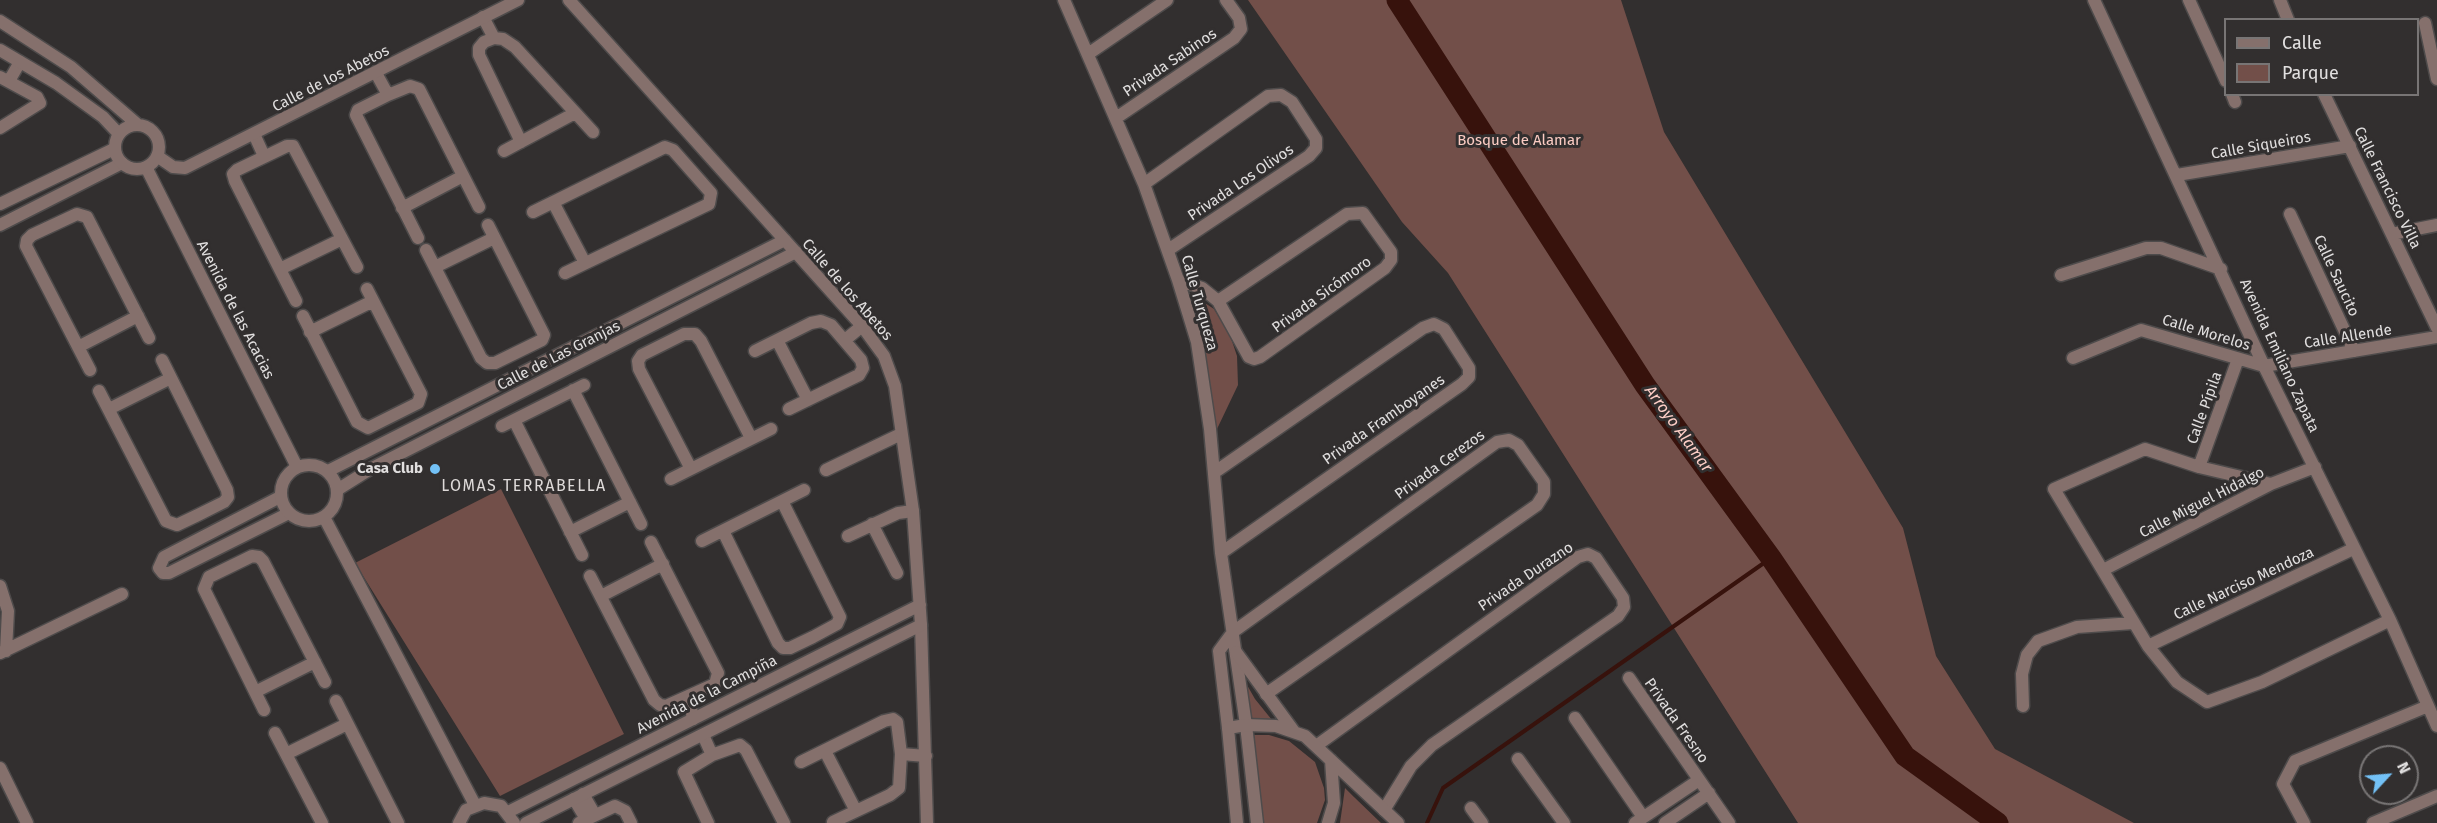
<!DOCTYPE html>
<meta charset="utf-8">
<style>
body{margin:0}
#map{position:relative;width:2437px;height:823px;overflow:hidden;background:#322f2f;font-family:"Fira Sans",sans-serif}
canvas{display:block}
.legend{position:absolute;left:2224px;top:18px;width:195px;height:78px;box-sizing:border-box;background:#322f2f;border:2px solid #787575;margin:0;padding:8px 10px;list-style:none;font-size:18px;color:#e1dfdf}
.legend li{display:flex;align-items:center;gap:12px;height:30px}
.legend b{width:30px;border:2px solid #787575}
.north{position:absolute;left:2359px;top:745px;width:60px;height:60px;box-sizing:border-box;background:#322f2f;border:2px solid #787575;border-radius:50%;rotate:64deg;font-size:16px;font-weight:700;line-height:24px;text-align:center;color:#e1dfdf}
.north::after{content:'';display:block;margin:auto;width:21px;height:27px;background:#73c1f6;clip-path:polygon(50% 0,100% 100%,50% 72%,0 100%)}
</style>
<div id="map">
<canvas width="2437" height="823"></canvas>
<ul class="legend">
<li><b style="height:8px;background:#85706c"></b>Calle</li>
<li><b style="height:16px;background:#724f49"></b>Parque</li>
</ul>
<div class="north">N</div>
</div>
<script>
const ctx = document.querySelector('canvas').getContext('2d');
ctx.lineJoin = 'round';
function fillPath(path, color) { ctx.fillStyle = color; ctx.fill(path, 'evenodd'); }
const shape = rows => new Path2D(rows.map(r => 'M' + r).join(''));
function stroke(path, color, width, dash) { ctx.strokeStyle = color; ctx.lineWidth = width; ctx.lineCap = dash ? 'butt' : 'round'; ctx.setLineDash(dash || []); ctx.stroke(path); }
function write(font, color, halo, rows, align = 'center') {
  ctx.font = font + ' "Fira Sans",sans-serif'; ctx.lineWidth = 6; ctx.setLineDash([]); ctx.textBaseline = 'middle'; ctx.strokeStyle = halo; ctx.fillStyle = color; for (const [text, x, y, turn = 0] of rows) {
    ctx.save(); ctx.translate(x, y); ctx.rotate((+turn || 0) * Math.PI / 180); ctx.textAlign = isNaN(turn) ? turn : align; if (halo) ctx.strokeText(text, 0, 0); ctx.fillText(text, 0, 0); ctx.restore();
  }
}
fillPath(shape([
 [1248,0,1621,0,1664,132,1903,528,1936,656,1995,749,2134,823,1798,823,1448,273,1402,222],
 [1185,290,1214,309,1230,335,1237,356,1238,385,1217,429,1195,321],
 [501,489,624,734,500,796,355,563],
 [1243,678,1255,699,1272,720,1251,720],
 [1254,735,1269,735,1289,741,1315,762,1324,788,1325,800,1317,823,1263,823],
 [1345,788,1354,797,1381,823,1340,823]
]), '#724f49');
stroke(shape([
 [1427,823,1443,788,1771,558]
]), '#37120c', 4);
stroke(shape([
 [1397,0,1645,385,1771,558,1905,756,1998,823]
]), '#37120c', 21);
const minor = shape([
 [1064,0,1144,184,1178,280,1197,342,1210,429,1221,553,1246,725,1257,823],
 [2094,0,2264,366,2390,620,2437,726],
 [2189,0,2226,81],
 [2280,0,2288,20],
 [483,17,494,38],
 [2425,23,2437,79],
 [1088,54,1167,0],
 [376,73,388,95],
 [0,77,37,97,40,103,0,128],
 [9,81,20,62],
 [2232,94,2235,102],
 [2324,94,2437,328],
 [1116,118,1234,38,1241,29,1239,18,1226,0],
 [254,134,264,156],
 [521,142,479,55,479,48,484,42,494,38,503,39,515,47,593,132],
 [504,151,575,113],
 [2177,175,2350,146],
 [1144,184,1268,96,1281,95,1292,102,1316,139,1316,148,1309,156,1168,250],
 [553,202,585,263],
 [0,204,114,149],
 [402,208,463,176],
 [533,212,665,147,673,150,711,193,709,204,565,273],
 [2290,214,2354,351],
 [0,225,122,163],
 [2392,234,2437,225],
 [418,238,356,115,358,110,388,95,410,86,419,89,479,207],
 [426,250,481,358,487,363,495,363,542,340,544,335,488,225],
 [435,267,494,238],
 [280,269,342,239],
 [2061,275,2146,248,2161,248,2221,269],
 [1178,280,1202,288,1218,301,1249,357,1254,359,1260,357,1385,268,1391,260,1391,252,1363,213,1347,214,1218,301],
 [296,301,235,181,233,174,237,170,287,146,293,146,357,267],
 [303,316,357,422,368,428,418,403,421,394,367,289],
 [310,332,373,301],
 [777,340,808,400],
 [845,340,862,326],
 [78,347,138,316],
 [755,351,811,323,821,321,831,325,861,360,863,368,859,375,789,409],
 [2073,358,2141,330,2264,366,2437,337],
 [90,370,26,246,27,240,32,235,77,214,87,217,149,338],
 [573,390,641,524],
 [99,391,166,521,177,525,198,515,224,502,228,497,227,490,162,360],
 [109,409,171,378],
 [514,420,582,555],
 [502,426,584,385],
 [2199,467,2238,359],
 [691,469,639,369,638,361,642,355,684,334,695,334,701,341,751,438],
 [826,470,901,434],
 [1215,472,1423,328,1434,324,1444,329,1469,368,1469,377,1462,384,1221,553],
 [671,479,771,429],
 [2271,484,2199,467,2145,449,2054,489,2148,646,2177,682,2207,702,2262,682,2390,620],
 [280,497,164,557,159,568,163,573,169,573,289,513],
 [872,524,897,573],
 [723,531,778,643,783,648,790,648,813,637,837,624,840,617,782,501],
 [570,532,630,502],
 [848,536,898,513,913,511],
 [702,541,804,490],
 [2103,570,2271,484,2315,467],
 [590,576,654,700,660,705,666,706,715,684,718,673,651,542],
 [0,586,8,611,6,651],
 [601,596,663,564],
 [921,625,927,823],
 [2148,646,2353,549],
 [0,653,122,594],
 [1629,678,1729,823],
 [255,692,315,662],
 [689,696,693,719],
 [336,701,398,823],
 [2023,706,2022,674,2027,655,2038,641,2077,627,2133,623],
 [264,710,204,589,209,577,252,556,259,557,263,561,325,682],
 [1575,718,1643,817],
 [1228,728,1219,651,1233,632,1497,442,1509,440,1518,445,1544,482,1544,494,1537,505,1266,694],
 [275,733,322,823],
 [703,735,712,755],
 [1316,746,1578,557,1588,554,1596,558,1623,598,1624,607,1618,616,1432,745,1411,766,1384,810],
 [825,751,856,811],
 [286,754,347,724],
 [901,754,926,756],
 [1518,759,1564,823],
 [801,762,884,721,893,719,897,722,901,754,899,788,890,795,833,822],
 [0,768,27,823],
 [583,794,595,815],
 [574,799,586,819],
 [1471,808,1482,823],
 [579,823,615,806,625,811,631,823],
 [708,823,684,772,712,755,740,745,746,750,784,823],
 [1635,823,1699,780],
 [1665,823,1709,793],
 [2304,823,2283,784,2295,761,2428,706],
 [2373,823,2437,796]
]);
const tertiary = shape([
 [0,21,71,67,137,124],
 [0,50,56,83,103,117,118,133],
 '115 147a22 22 0 1 1 44 0a22 22 0 1 1-44 0Z',
 [157,156,173,167,185,168,518,0],
 [146,167,297,467],
 '281 493a28 28 0 1 1 56 0a28 28 0 1 1-56 0Z',
 [328,471,785,240],
 [337,490,372,468,796,252],
 [324,517,475,805],
 [1236,652,1293,730],
 [508,812,920,605],
 [459,823,466,810,484,803,501,806,514,823],
 [526,823,921,625,913,511,895,386,884,356,862,326,569,0],
 [1237,823,1228,728,1246,725,1276,726,1305,736,1398,823],
 [1328,823,1334,803,1331,760]
]);
stroke(minor, '#4e4b4b', 15);
stroke(tertiary, '#4e4b4b', 15);
stroke(minor, '#85706c', 12);
stroke(tertiary, '#85706c', 12);
for (const [x, y, r, color] of [
 [435,469,6,"#73c1f6"]
]) { const dot = new Path2D(); dot.arc(x, y, r, 0, 2 * Math.PI); ctx.fillStyle = color; ctx.fill(dot); stroke(dot, '#322f2f', 2); }
write('15px', '#e1dfdf', '#322f2f', [
 ["Privada Sabinos",1170,63,-34],
 ["Calle de los Abetos",331,79,-27],
 ["Calle Siqueiros",2261,146,-10],
 ["Privada Los Olivos",1241,183,-34],
 ["Calle Francisco Villa",2387,188,64],
 ["Calle Saucito",2336,276,65],
 ["Calle de los Abetos",847,290,49],
 ["Privada Sicómoro",1322,295,-36],
 ["Calle Turqueza",1199,303,74],
 ["Avenida de las Acacias",235,310,63],
 ["Calle Morelos",2206,333,17],
 ["Calle Allende",2348,337,-9],
 ["Calle de Las Granjas",559,356,-27],
 ["Avenida Emiliano Zapata",2279,356,65],
 ["Calle Pípila",2205,408,-70],
 ["Privada Framboyanes",1384,420,-35],
 ["Privada Cerezos",1440,465,-36],
 ["Calle Miguel Hidalgo",2202,503,-27],
 ["Privada Durazno",1526,577,-34],
 ["Calle Narciso Mendoza",2244,584,-25],
 ["Avenida de la Campiña",707,695,-27],
 ["Privada Fresno",1676,721,55]
]);
write('15px', '#fbccc3', '#322f2f', [
 ["Bosque de Alamar",1519,141]
]);
write('bold 15px', '#e1dfdf', '#322f2f', [
 ["Casa Club",423,469]
], 'right');
write('italic 16px', '#fecfc7', '#322f2f', [
 ["Arroyo Alamar",1678,429,54]
]);
ctx.letterSpacing = '1.5px';
write('16px', '#dedad9', '#322f2f', [
 ["LOMAS TERRABELLA",524,487]
]);
ctx.letterSpacing = '0px';
</script>
